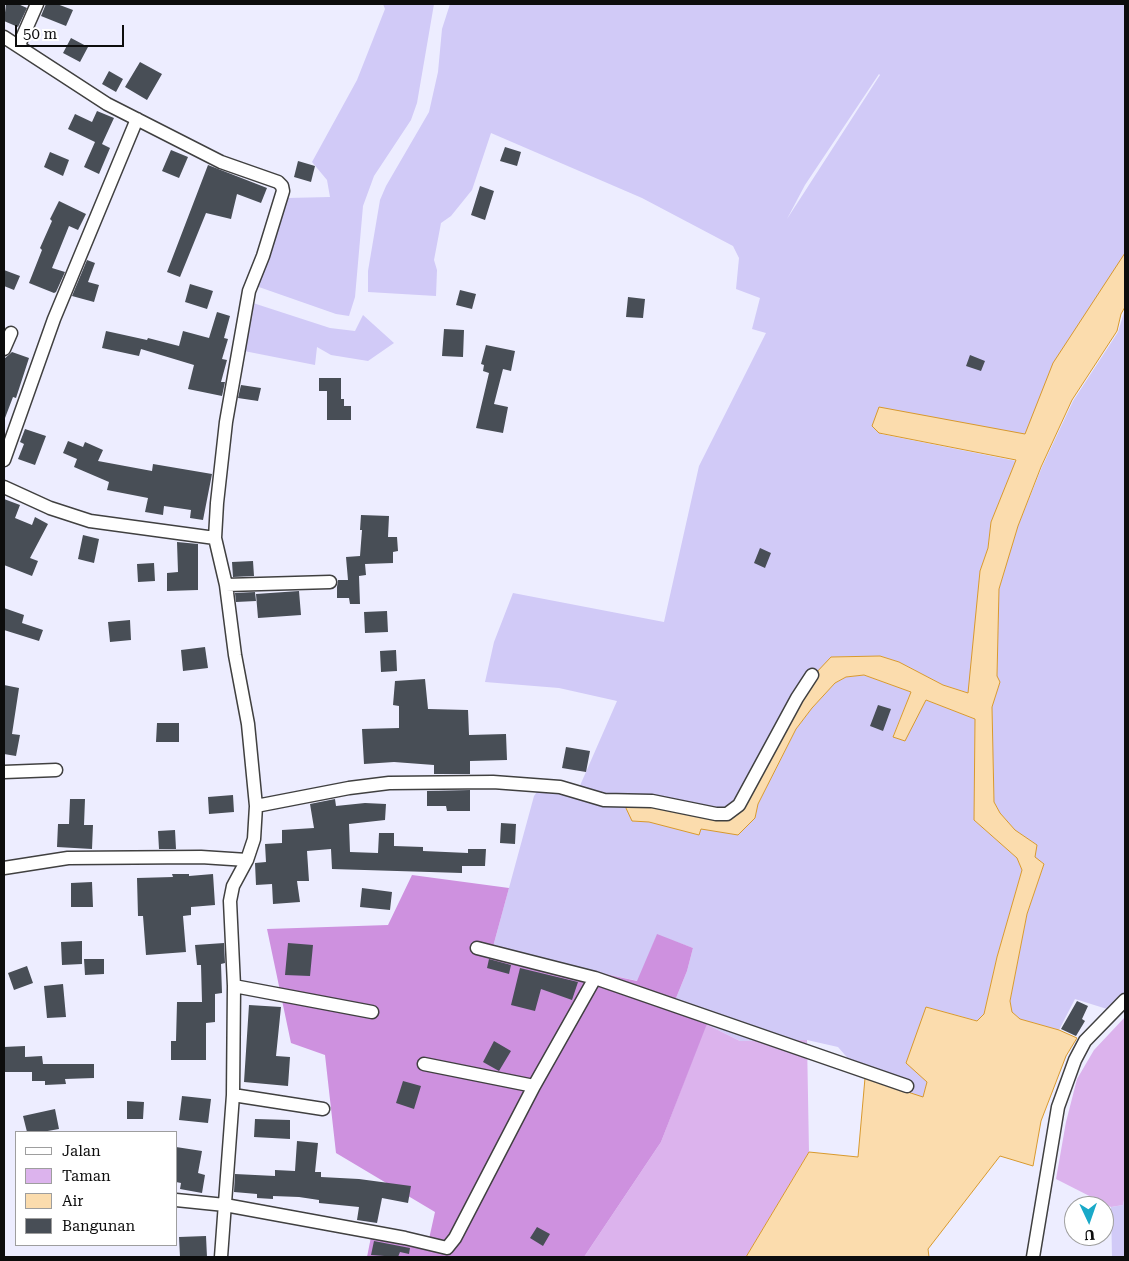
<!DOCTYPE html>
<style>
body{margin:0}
#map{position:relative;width:1129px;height:1261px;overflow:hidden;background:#ededff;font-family:"Roboto Serif",serif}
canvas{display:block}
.frame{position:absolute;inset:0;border:5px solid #0d0d0d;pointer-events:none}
.legend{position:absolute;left:15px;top:1131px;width:162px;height:115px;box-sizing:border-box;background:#fff;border:1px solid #9e9e9e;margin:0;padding:6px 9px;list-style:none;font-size:15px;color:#0d0d0d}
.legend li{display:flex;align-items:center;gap:10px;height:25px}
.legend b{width:25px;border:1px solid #9e9e9e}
.north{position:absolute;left:1064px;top:1196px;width:50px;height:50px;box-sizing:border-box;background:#fff;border:1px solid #9e9e9e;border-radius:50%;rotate:177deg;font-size:14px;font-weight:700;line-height:20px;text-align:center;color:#0d0d0d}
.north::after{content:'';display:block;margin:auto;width:18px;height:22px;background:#19a9c8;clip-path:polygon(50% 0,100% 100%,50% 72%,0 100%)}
.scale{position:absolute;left:15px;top:25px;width:109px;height:22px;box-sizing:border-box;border:2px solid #0d0d0d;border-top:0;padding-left:6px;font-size:15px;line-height:18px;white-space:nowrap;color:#0d0d0d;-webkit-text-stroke:4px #fff;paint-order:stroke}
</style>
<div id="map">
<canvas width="1129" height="1261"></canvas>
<div class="frame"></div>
<ul class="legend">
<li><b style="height:6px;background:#fff"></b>Jalan</li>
<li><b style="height:14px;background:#dcb3ed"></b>Taman</li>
<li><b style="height:14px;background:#fbdcad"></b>Air</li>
<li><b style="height:14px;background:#484e56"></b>Bangunan</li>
</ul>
<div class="north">U</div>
<div class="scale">50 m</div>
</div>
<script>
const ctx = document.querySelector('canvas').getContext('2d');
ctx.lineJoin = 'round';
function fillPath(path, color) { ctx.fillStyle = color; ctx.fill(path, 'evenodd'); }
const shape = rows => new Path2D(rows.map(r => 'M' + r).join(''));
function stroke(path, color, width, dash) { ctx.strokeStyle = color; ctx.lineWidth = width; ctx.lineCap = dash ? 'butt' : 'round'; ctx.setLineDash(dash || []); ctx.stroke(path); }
fillPath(shape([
 [383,4,434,4,417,103,411,120,374,176,363,206,355,297,349,316,336,314,256,286,287,198,330,197,327,180,312,162,357,80,385,9],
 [450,4,1125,4,1125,256,1026,435,873,427,881,434,1016,461,991,522,988,548,980,571,969,693,943,685,899,662,880,656,831,657,737,810,633,821,649,821,699,835,701,829,755,818,758,804,796,729,812,708,835,683,846,677,864,675,911,692,893,736,904,741,926,700,975,719,974,820,1017,858,1022,870,997,957,984,1014,978,1021,926,1007,927,1082,923,1098,865,1078,838,1047,807,1040,740,1041,706,1024,710,1017,674,1003,687,971,693,948,657,935,638,981,578,968,491,954,534,796,539,789,575,797,617,701,559,688,485,682,494,642,513,593,664,622,699,466,766,333,752,329,760,298,736,289,739,258,733,246,642,198,491,133,472,190,451,216,441,223,434,260,437,270,436,296,368,292,368,271,380,200,386,186,429,112,438,72,442,29],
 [879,74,880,75,787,219,805,185],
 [250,302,330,328,355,331,363,315,394,343,368,361,331,355,317,347,315,365,244,351],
 [1125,309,1125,993,1107,1009,1075,999,1059,1030,1020,1019,1012,1012,1010,1001,1027,914,1044,864,1034,857,1037,845,1015,830,1000,813,994,802,992,707,1000,682,997,677,999,589,1018,526,1042,467,1073,401,1118,332],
 [1125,1195,1125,1257,1112,1257,1111,1207,1123,1205]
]), '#d1caf7');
fillPath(shape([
 [1125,1017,1125,1195,1123,1205,1111,1207,1056,1179,1066,1122,1077,1079,1094,1050],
 [706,1024,740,1041,807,1040,809,1152,746,1257,584,1257,661,1142]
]), '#dcb3ed');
fillPath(shape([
 [412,875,509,888,491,954,578,968,637,981,657,934,693,948,687,971,674,1003,710,1016,661,1142,584,1257,367,1257,372,1232,429,1239,435,1212,336,1153,325,1055,291,1043,267,929,388,925]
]), '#ce91df');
const water = shape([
 [1125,253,1125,307,1121,314,1117,331,1072,400,1041,467,1018,526,999,589,997,676,1000,682,992,707,994,802,1000,813,1015,830,1037,845,1035,857,1044,864,1027,914,1010,1001,1012,1012,1020,1019,1059,1030,1077,1038,1066,1056,1041,1121,1033,1166,1000,1156,928,1249,929,1257,746,1257,809,1152,858,1157,865,1078,923,1097,927,1082,906,1063,926,1007,977,1021,984,1014,997,957,1022,870,1017,858,974,820,975,719,926,700,905,741,893,737,911,692,864,675,846,677,835,683,812,708,796,729,758,804,755,818,738,835,701,829,699,835,649,822,632,821,625,806,638,803,731,818,814,675,831,657,880,656,899,662,943,685,968,693,980,571,988,548,991,522,1016,460,879,433,872,426,879,407,1025,434,1053,363,1125,253]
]);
fillPath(water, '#fbdcad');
stroke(water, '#d8992d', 1);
fillPath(shape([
 [6,4,18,4,27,8,18,27,4,21],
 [46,4,57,4,73,10,66,26,41,16],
 [71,38,88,47,80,62,63,53],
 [140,62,162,74,147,100,125,87],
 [109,71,123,79,116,92,102,84],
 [97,111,114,118,102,144,110,148,99,174,84,167,95,142,68,129,75,114,92,122],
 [505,147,521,152,517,166,500,161],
 [171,150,188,157,179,178,162,171],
 [50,152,69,160,63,176,44,167],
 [298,161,315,166,311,182,294,177],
 [208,165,267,188,261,203,237,194,231,219,206,213,180,277,167,272],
 [480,186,494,191,485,220,471,215],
 [59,201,86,214,78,230,69,226,52,268,65,272,56,292,54,293,29,283,42,250,40,248,52,221,50,219],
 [87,260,95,263,88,282,99,285,94,302,72,296],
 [4,270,20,276,14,290,4,286],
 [190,284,213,291,207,309,185,302],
 [460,290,476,294,472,309,456,305],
 [628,297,645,299,643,318,626,317],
 [217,312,230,316,224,338,228,339,222,359,227,360,221,382,225,382,222,396,188,389,194,365,141,349,139,356,102,348,106,331,147,340,148,338,179,346,183,331,209,338],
 [444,329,464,330,463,357,442,356],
 [486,345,515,351,511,371,503,369,494,404,508,407,503,433,476,428,489,373,483,371,484,365,481,364],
 [12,352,29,358,16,398,13,397,5,418,4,359],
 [970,355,985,361,981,371,966,366],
 [319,378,341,378,341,399,344,399,344,406,351,406,351,420,327,420,327,391,319,391],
 [241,385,261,388,258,401,238,398],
 [25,429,46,436,35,465,18,459,24,444,20,442],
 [68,441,83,447,85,442,103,450,98,461,152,471,153,464,212,474,203,520,190,518,191,510,164,506,163,515,145,512,148,498,107,490,109,482,74,467,77,459,63,453],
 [4,499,20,505,15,518,32,525,35,517,48,524,30,558,38,561,32,576,4,565],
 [361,515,389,516,388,537,397,537,398,551,393,552,393,563,365,564,366,575,359,576,360,604,350,604,349,598,337,598,337,587,338,580,348,580,346,557,360,556,362,530,360,530],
 [83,535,99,539,94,563,78,559],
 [177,542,198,544,198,590,167,591,167,573,178,572],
 [760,548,771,553,765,568,754,563],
 [253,561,254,576,233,577,232,562],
 [154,563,155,581,138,582,137,564],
 [299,591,301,615,258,618,256,594],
 [255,592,256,601,236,602,235,593],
 [4,608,24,615,22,623,43,630,39,641,4,630],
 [387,611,388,632,365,633,364,612],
 [130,620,131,640,110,642,108,622],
 [205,647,208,668,183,671,181,650],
 [396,650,397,671,381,672,380,651],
 [425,679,428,709,468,710,469,735,506,734,507,760,470,761,470,774,434,774,434,765,394,762,364,764,362,729,399,728,399,706,393,705,395,681],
 [4,685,19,688,12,734,20,735,16,756,4,754],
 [878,705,891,709,883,731,870,726],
 [157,723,179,723,179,742,156,742],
 [566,747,590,751,586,772,562,768],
 [470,790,470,811,447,811,446,806,427,806,427,791],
 [233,795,234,812,209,814,208,797],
 [70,799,85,799,84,825,93,825,92,849,57,847,58,824,69,824],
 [335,799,336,806,365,803,386,804,385,820,349,824,350,852,378,853,379,833,394,833,394,846,423,847,423,851,468,853,468,849,486,849,485,866,462,866,462,873,332,869,331,849,307,851,309,881,297,881,300,902,273,904,272,884,256,885,255,863,266,862,265,844,282,843,282,830,314,828,310,804],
 [501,823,516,824,515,844,500,843],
 [175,830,176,849,159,849,158,831],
 [172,874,189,874,189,876,213,874,215,905,191,907,191,915,183,916,186,952,146,955,143,916,138,916,137,878,173,877],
 [92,882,93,907,71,907,71,883],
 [362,888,392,892,390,910,360,907],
 [82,941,82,964,62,965,61,942],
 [224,943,225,963,221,964,222,993,215,994,215,1022,206,1023,206,1060,171,1060,171,1041,176,1041,177,1002,202,1002,201,965,197,965,195,945],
 [288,943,313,945,310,976,285,975],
 [84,959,104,959,104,974,85,975],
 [489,959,511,965,509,974,487,968],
 [27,966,33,983,14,990,8,973],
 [520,968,578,982,572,1000,541,989,535,1011,511,1005],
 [63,984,66,1017,47,1018,44,986],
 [1077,1001,1088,1006,1082,1019,1085,1021,1076,1036,1061,1029],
 [249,1005,281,1007,276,1056,290,1057,288,1086,244,1082],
 [494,1041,511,1051,499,1071,483,1062],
 [25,1046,25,1057,42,1056,43,1064,94,1064,94,1078,65,1079,66,1084,45,1085,45,1081,32,1081,32,1072,4,1072,4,1047],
 [403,1081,421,1086,414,1109,396,1103],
 [182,1096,211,1099,208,1123,179,1120],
 [127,1101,144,1102,143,1119,127,1119],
 [55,1109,59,1129,42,1132,27,1132,23,1116],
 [255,1119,290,1120,290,1139,254,1137],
 [297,1141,318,1143,315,1172,321,1172,321,1177,359,1179,411,1186,408,1203,382,1198,377,1223,357,1220,359,1207,319,1203,319,1200,299,1197,273,1196,273,1199,257,1198,257,1194,234,1192,235,1174,275,1176,275,1170,295,1171],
 [176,1147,202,1151,198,1173,205,1175,202,1193,180,1189,181,1183,176,1182],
 [537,1227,550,1234,543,1246,530,1238],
 [206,1236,207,1257,180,1257,179,1237],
 [374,1241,410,1248,409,1254,400,1252,398,1257,371,1255]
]), '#484e56');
const street = shape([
 [4,37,107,104,221,162,278,182,282,186,283,191,263,256,249,291,226,422,217,503,215,538,226,585,235,655,248,724,256,806,254,839,247,860,233,886,230,901,234,986,233,1095,221,1257],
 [19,45,37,4],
 [4,349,11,333],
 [4,460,54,319,137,119],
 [4,487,50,508,90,521,215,538],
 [226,585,330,582],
 [4,772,56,770],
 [256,806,349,788,389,783,493,782,560,787,604,800,652,801,716,814,727,814,739,805,797,698,812,675],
 [4,868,68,858,201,857,247,860],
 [477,948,595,978,907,1086],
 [234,986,372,1012],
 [534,1086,595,978],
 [233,1095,323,1109],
 [176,1200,225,1205,405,1238,447,1248,455,1238,534,1086,424,1064],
 [1033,1257,1058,1107,1075,1060,1085,1041,1125,1000]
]);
stroke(street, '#404040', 15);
stroke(street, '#fff', 12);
</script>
